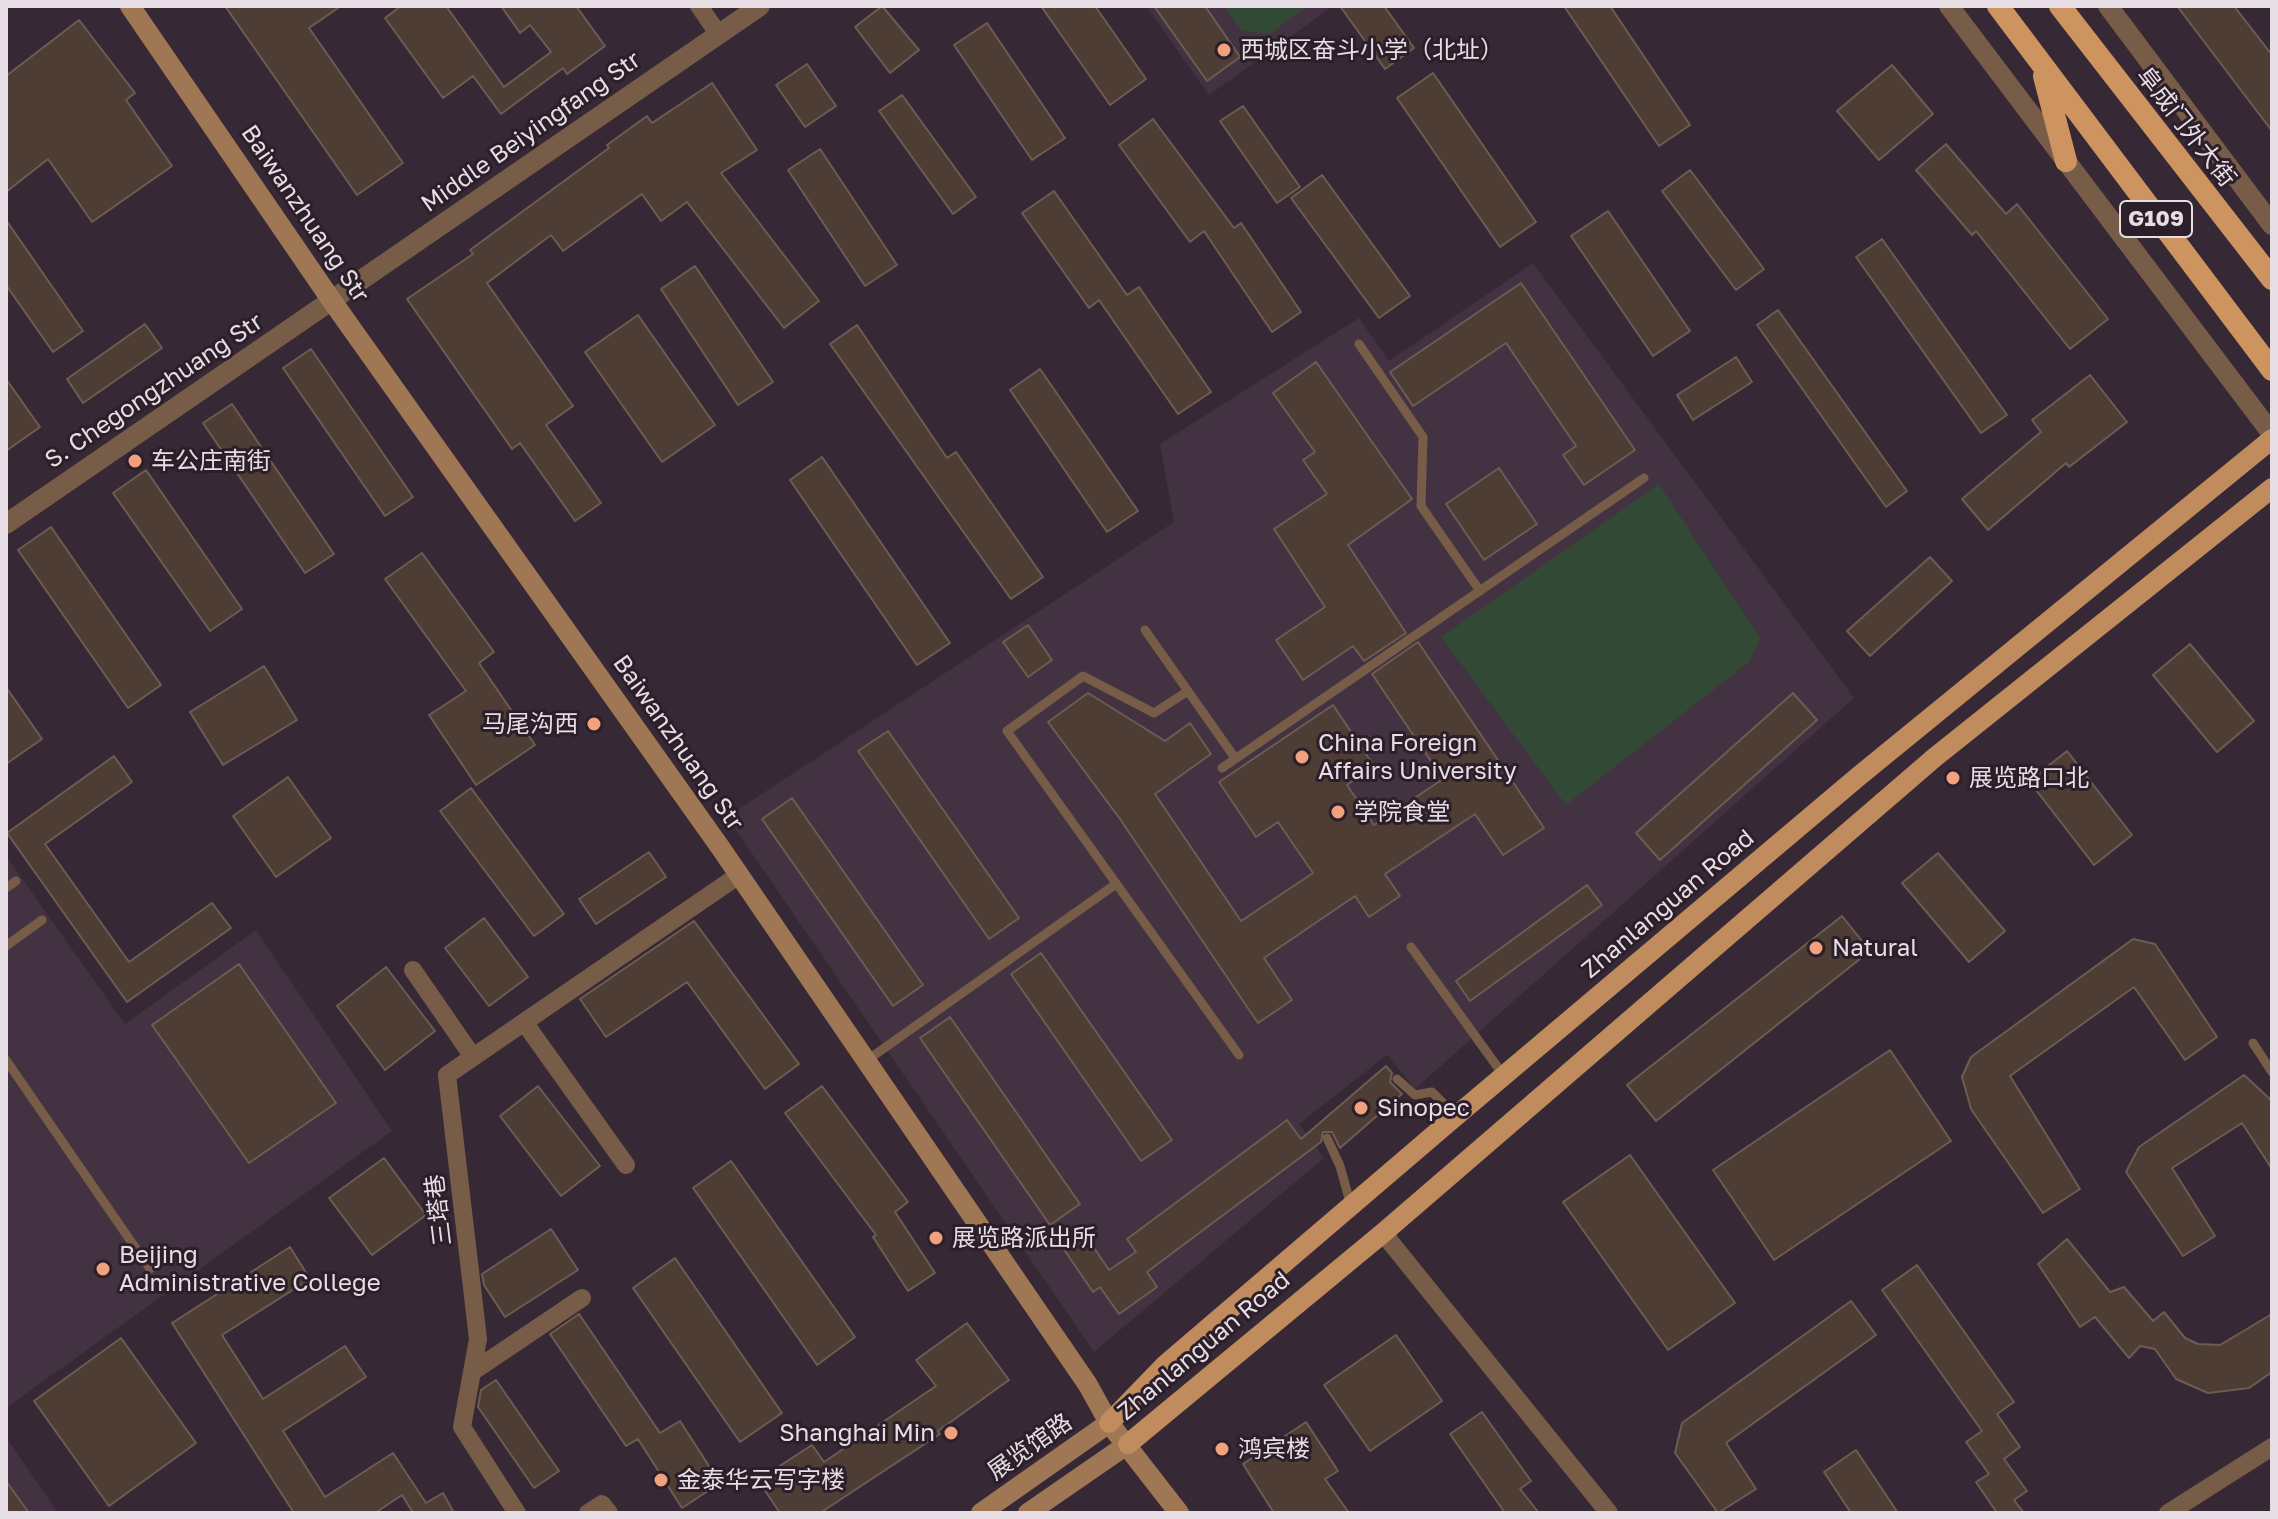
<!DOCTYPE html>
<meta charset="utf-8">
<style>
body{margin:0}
#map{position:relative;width:2278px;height:1519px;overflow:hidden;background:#362935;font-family:"Golos Text",sans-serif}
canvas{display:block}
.frame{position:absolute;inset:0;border:8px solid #e6dde5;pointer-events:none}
</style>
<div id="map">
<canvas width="2278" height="1519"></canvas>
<div class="frame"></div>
</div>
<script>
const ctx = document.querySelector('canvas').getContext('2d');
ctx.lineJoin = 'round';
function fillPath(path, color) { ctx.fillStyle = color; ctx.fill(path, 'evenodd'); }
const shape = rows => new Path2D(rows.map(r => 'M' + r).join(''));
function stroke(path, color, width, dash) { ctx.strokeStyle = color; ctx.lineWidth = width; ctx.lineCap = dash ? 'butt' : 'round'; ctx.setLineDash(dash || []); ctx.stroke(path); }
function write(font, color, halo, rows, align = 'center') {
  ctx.font = font + ' "Golos Text","Noto Sans SC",sans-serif'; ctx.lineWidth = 6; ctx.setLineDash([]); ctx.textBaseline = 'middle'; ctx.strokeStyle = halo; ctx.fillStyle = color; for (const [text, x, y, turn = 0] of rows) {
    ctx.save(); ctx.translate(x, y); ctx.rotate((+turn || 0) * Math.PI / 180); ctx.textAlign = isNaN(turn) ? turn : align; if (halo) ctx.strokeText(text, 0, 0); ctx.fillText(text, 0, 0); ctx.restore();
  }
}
fillPath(shape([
 [1146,6,1333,6,1209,95],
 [1533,263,1854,698,1415,1089,1387,1055,1299,1124,1324,1158,1094,1352,727,817,1174,522,1160,444,1359,318,1389,361],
 [6,856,125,1024,256,930,392,1131,6,1408],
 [6,1437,58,1513,6,1513]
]), '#433242');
fillPath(shape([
 [1224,6,1307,6,1270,34,1242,31],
 [1659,484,1760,638,1749,662,1566,805,1441,637]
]), '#324936');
const building = shape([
 [225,6,341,6,309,28,403,163,357,195,225,6],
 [401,6,446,6,504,87,551,52,530,25,520,33,501,6,576,6,605,46,567,74,563,68,501,114,473,76,443,98,385,18,401,6],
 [882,6,919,50,890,73,855,27,882,6],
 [1041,6,1095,6,1146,79,1110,105,1041,6],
 [1154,6,1205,6,1240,57,1207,81,1154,6],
 [1340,6,1384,6,1414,48,1385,69,1340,6],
 [1564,6,1610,6,1690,125,1659,146,1564,6],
 [2177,6,2234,6,2272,55,2272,131,2177,6],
 [79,20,135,93,126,100,172,166,92,222,48,159,6,192,6,76,79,20],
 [987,23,1065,138,1032,160,954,45,987,23],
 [807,64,836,106,805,127,776,85,807,64],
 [1892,65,1933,114,1879,160,1837,111,1892,65],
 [1433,73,1536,222,1500,247,1397,98,1433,73],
 [712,83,757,150,721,173,819,301,784,328,687,202,661,221,642,194,563,251,551,235,487,283,573,406,546,425,601,503,575,521,520,443,512,449,407,299,473,254,470,250,609,148,607,145,647,116,652,123,712,83],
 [902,95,976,197,953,214,879,111,902,95],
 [1243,106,1300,187,1277,203,1220,121,1243,106],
 [1153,119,1234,228,1241,223,1301,312,1272,332,1204,231,1190,242,1119,145,1153,119],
 [1946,144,2006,214,2017,204,2108,319,2070,349,1976,231,1972,235,1916,170,1946,144],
 [820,149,897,265,865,286,788,170,820,149],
 [1690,170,1764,269,1736,290,1662,191,1690,170],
 [1322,175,1410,296,1379,318,1291,198,1322,175],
 [1054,191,1127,295,1139,287,1211,392,1178,414,1099,300,1089,308,1022,213,1054,191],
 [1608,211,1690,331,1653,356,1571,236,1608,211],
 [6,220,83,331,53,352,6,285,6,220],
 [1882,239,2007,415,1981,433,1856,257,1882,239],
 [695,266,773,382,738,405,661,289,695,266],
 [1521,283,1635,450,1584,485,1563,455,1576,446,1506,343,1413,406,1390,372,1521,283],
 [1778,310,1907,491,1886,507,1757,325,1778,310],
 [638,315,715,425,662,462,585,352,638,315],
 [145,324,162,348,83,403,67,379,145,324],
 [857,325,947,458,956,452,1043,577,1011,599,830,344,857,325],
 [311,349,413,497,385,516,283,368,311,349],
 [1736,357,1752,382,1693,420,1677,395,1736,357],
 [1316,362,1412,499,1348,545,1406,633,1364,661,1353,646,1303,680,1276,640,1325,607,1274,529,1327,494,1303,460,1315,452,1273,393,1316,362],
 [1040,369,1138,511,1107,532,1010,390,1040,369],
 [2090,375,2127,422,2069,467,2066,463,1988,530,1962,499,2041,432,2032,420,2090,375],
 [6,379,40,427,6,451,6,379],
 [232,404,334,554,305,573,203,423,232,404],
 [822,457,950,643,917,665,790,480,822,457],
 [1499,468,1537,524,1484,560,1446,504,1499,468],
 [146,470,242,609,210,631,113,493,146,470],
 [51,527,161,685,128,708,18,550,51,527],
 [422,553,494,652,479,663,535,745,476,785,429,715,466,691,385,579,422,553],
 [1930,557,1952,581,1870,656,1847,631,1930,557],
 [1028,625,1052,660,1028,677,1003,642,1028,625],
 [1418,642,1544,828,1503,855,1475,814,1385,874,1400,896,1369,917,1355,896,1264,958,1292,1000,1258,1023,1120,819,1048,722,1088,693,1165,741,1190,723,1211,754,1155,794,1241,921,1313,873,1278,822,1256,837,1219,782,1333,705,1374,766,1347,785,1374,825,1443,779,1372,674,1418,642],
 [2190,644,2254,721,2217,752,2153,675,2190,644],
 [264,666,297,720,223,765,190,712,264,666],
 [6,687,42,739,6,764,6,687],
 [1793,693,1817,720,1660,860,1636,833,1793,693],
 [888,731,1019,918,989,939,858,751,888,731],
 [2067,751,2132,835,2094,865,2029,781,2067,751],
 [114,756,132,782,45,844,129,962,212,903,231,928,127,1002,7,833,114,756],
 [288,777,331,838,276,877,233,816,288,777],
 [471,788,564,914,534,936,440,811,471,788],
 [792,798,923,985,893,1006,762,819,792,798],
 [649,852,666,877,596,924,579,899,649,852],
 [1938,853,2005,931,1969,962,1902,883,1938,853],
 [1587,885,1602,905,1470,1001,1456,981,1587,885],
 [1842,916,1870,951,1656,1121,1627,1085,1842,916],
 [484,918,528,977,489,1006,445,948,484,918],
 [694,921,799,1064,765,1089,687,982,606,1037,580,999,694,921],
 [2133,939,2155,944,2217,1037,2185,1060,2134,987,2010,1076,2080,1189,2043,1213,1971,1109,1962,1077,1971,1057,2133,939],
 [1041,953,1172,1140,1141,1161,1011,974,1041,953],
 [239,964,336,1103,249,1163,152,1025,239,964],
 [386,967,435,1031,385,1070,337,1006,386,967],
 [950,1017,1080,1204,1050,1225,920,1038,950,1017],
 [1890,1050,1951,1141,1774,1260,1713,1170,1890,1050],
 [1386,1066,1392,1073,1390,1082,1402,1094,1340,1148,1332,1132,1323,1132,1321,1142,1147,1272,1157,1287,1119,1314,1100,1287,1093,1292,1065,1251,1086,1236,1109,1270,1136,1252,1127,1239,1287,1120,1301,1139,1386,1066],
 [2244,1075,2272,1101,2272,1169,2242,1123,2172,1168,2215,1236,2183,1256,2126,1172,2139,1147,2244,1075],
 [538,1086,600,1166,561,1196,500,1116,538,1086],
 [822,1086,908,1202,895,1212,935,1273,908,1291,873,1237,876,1235,785,1113,822,1086],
 [1630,1155,1735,1303,1668,1350,1563,1202,1630,1155],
 [384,1158,426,1215,372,1255,329,1198,384,1158],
 [731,1161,855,1337,817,1365,693,1188,731,1161],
 [551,1229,578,1270,505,1317,484,1285,482,1274,551,1229],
 [2067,1239,2110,1292,2124,1287,2153,1321,2164,1312,2185,1338,2198,1344,2220,1345,2272,1314,2272,1372,2249,1388,2208,1393,2176,1379,2155,1349,2140,1346,2129,1358,2095,1317,2080,1327,2038,1264,2067,1239],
 [290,1247,310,1279,222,1335,263,1399,345,1346,366,1377,283,1431,325,1497,393,1453,426,1503,443,1493,454,1513,409,1513,412,1511,402,1495,375,1513,294,1513,172,1323,290,1247],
 [675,1258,782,1413,740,1442,633,1288,675,1258],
 [1917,1265,2014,1402,1997,1414,2020,1447,2004,1459,2027,1491,2014,1500,2024,1513,1997,1513,1976,1482,1989,1474,1966,1442,1982,1431,1882,1290,1917,1265],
 [1851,1301,1876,1335,1726,1443,1756,1489,1718,1513,1675,1453,1682,1423,1851,1301],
 [579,1314,660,1433,680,1421,720,1483,682,1508,638,1439,626,1446,550,1334,579,1314],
 [967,1323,1009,1380,938,1431,940,1434,820,1513,780,1513,758,1480,812,1445,824,1462,936,1386,916,1360,967,1323],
 [1396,1335,1442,1401,1370,1451,1324,1385,1396,1335],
 [121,1338,196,1443,109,1506,34,1401,121,1338],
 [496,1380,559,1471,534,1488,478,1407,481,1390,496,1380],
 [1482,1412,1531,1481,1520,1489,1539,1513,1505,1513,1450,1434,1482,1412],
 [1306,1422,1338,1471,1325,1479,1349,1513,1274,1513,1243,1464,1306,1422],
 [1856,1450,1898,1513,1851,1513,1824,1472,1856,1450],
 [6,1481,29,1513,6,1513,6,1481]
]);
fillPath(building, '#4d3d34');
stroke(building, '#6d5c52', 2);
stroke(shape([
 [1359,344,1423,437,1421,506,1480,591],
 [1145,630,1235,758],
 [1188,691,1154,713,1083,676,1007,731,1239,1055],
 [1222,768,1644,478],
 [6,888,16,881],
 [6,946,42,920],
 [1411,947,1504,1076],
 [2253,1043,2272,1072],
 [6,1060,150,1269],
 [866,1061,1116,884],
 [1397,1079,1415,1095,1432,1092,1456,1116],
 [1327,1138,1340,1166,1351,1206]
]), '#775d47', 9);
stroke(shape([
 [699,6,719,35],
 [413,970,473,1057],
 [524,1022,626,1165],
 [1383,1233,1609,1513],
 [472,1372,582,1298],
 [517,1513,462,1427,478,1339,447,1075,739,875],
 [588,1513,602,1504,609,1513],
 [2168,1513,2272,1447]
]), '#775d47', 18);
stroke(shape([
 [1949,6,2272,434],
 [2108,6,2272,225],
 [6,524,760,6]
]), '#775d47', 20);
stroke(shape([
 [130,6,332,301,720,847,1088,1385,1109,1423,1179,1513],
 [981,1513,1109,1423],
 [1028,1513,1128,1444]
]), '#a07754', 20);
stroke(shape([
 [1109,1423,1166,1364,1456,1116,1859,776,2272,439],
 [1128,1444,1383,1233,1934,758,2272,488]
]), '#c08b5d', 20);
stroke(shape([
 [1998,6,2272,370],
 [2060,6,2272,279],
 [2044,76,2066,161]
]), '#ce9460', 22);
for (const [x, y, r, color] of [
 [1224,50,8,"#f2a17e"],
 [135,461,8,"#f2a17e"],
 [594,724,8,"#f2a17e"],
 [1302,757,8,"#f2a17e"],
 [1953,778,8,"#f2a17e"],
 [1338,812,8,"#f2a17e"],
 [1816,948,8,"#f2a17e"],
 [1361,1108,8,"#f2a17e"],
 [936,1238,8,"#f2a17e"],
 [103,1269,8,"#f2a17e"],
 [951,1433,8,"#f2a17e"],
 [1222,1449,8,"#f2a17e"],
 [661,1480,8,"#f2a17e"]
]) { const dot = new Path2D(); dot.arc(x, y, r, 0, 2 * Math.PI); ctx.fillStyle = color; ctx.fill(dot); stroke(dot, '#2c1f2a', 3); }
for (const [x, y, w] of [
 [2156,219,72]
]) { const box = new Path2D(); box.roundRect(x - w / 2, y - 18, w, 36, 6); ctx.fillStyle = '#2c1f2a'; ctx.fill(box); stroke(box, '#e6dde5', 2); }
write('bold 22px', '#e6dde5', null, [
 ["G109",2156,219]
]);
write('24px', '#e6dde5', '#2c1f2a', [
 ["西城区奋斗小学（北址）",1240,50],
 ["车公庄南街",151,461],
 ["马尾沟西",578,724,"right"],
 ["China Foreign",1318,743],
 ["Affairs University",1318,771],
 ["展览路口北",1969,778],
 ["学院食堂",1354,812],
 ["Natural",1832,948],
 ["Sinopec",1377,1108],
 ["展览路派出所",952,1238],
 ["Beijing",119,1255],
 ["Administrative College",119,1283],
 ["Shanghai Min",935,1433,"right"],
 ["鸿宾楼",1238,1449],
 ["金泰华云写字楼",677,1480]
], 'left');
write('24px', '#e6dde5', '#2c1f2a', [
 ["阜成门外大街",2186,127,52],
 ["Middle Beiyingfang Str",531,132,-35],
 ["Baiwanzhuang Str",305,214,56],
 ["S. Chegongzhuang Str",154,391,-34],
 ["Baiwanzhuang Str",678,743,55],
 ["Zhanlanguan Road",1668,904,-40],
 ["三塔巷",439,1210,-97],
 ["Zhanlanguan Road",1204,1346,-40],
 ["展览馆路",1030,1447,-35]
]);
</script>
